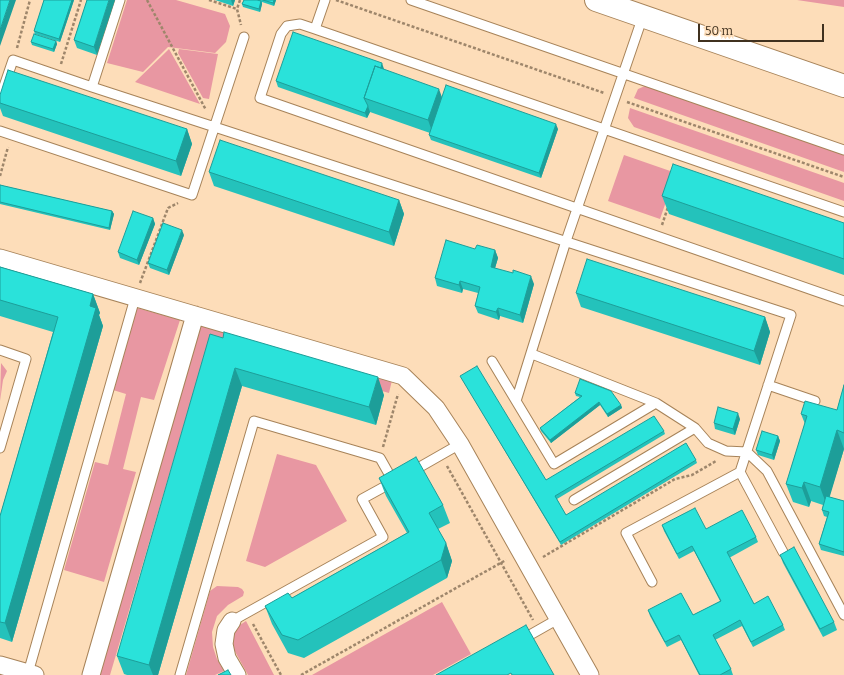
<!DOCTYPE html>
<style>
body{margin:0}
#map{position:relative;width:844px;height:675px;overflow:hidden;background:#fdddb9;font-family:Bitter,serif}
canvas{display:block}
.scale{position:absolute;left:698px;top:24px;width:126px;height:18px;box-sizing:border-box;border:2px solid #40311f;border-top:0;padding-left:5px;font-size:12px;line-height:14px;white-space:nowrap;color:#40311f;-webkit-text-stroke:3px #fdddb9;paint-order:stroke}
</style>
<div id="map">
<canvas width="844" height="675"></canvas>
<div class="scale">50 m</div>
</div>
<script>
const ctx = document.querySelector('canvas').getContext('2d');
ctx.lineJoin = 'round';
function fillPath(path, color) { ctx.fillStyle = color; ctx.fill(path, 'evenodd'); }
const shape = rows => new Path2D(rows.map(r => 'M' + r).join(''));
function stroke(path, color, width, dash) { ctx.strokeStyle = color; ctx.lineWidth = width; ctx.lineCap = dash ? 'butt' : 'round'; ctx.setLineDash(dash || []); ctx.stroke(path); }
fillPath(shape([
 [127,0,176,0,225,14,230,26,226,42,215,53,168,47,143,72,107,63],
 [797,0,844,0,844,7],
 [169,49,200,104,135,82],
 [179,49,218,54,209,99,203,98,178,53],
 [645,86,844,154,844,172,634,98,638,89],
 [630,108,844,183,844,201,634,127,628,118],
 [624,155,676,173,660,219,608,201],
 [137,308,180,320,154,400,141,397,123,469,136,472,104,582,64,570,95,462,108,465,126,394,113,390],
 [196,318,393,376,389,393,208,343,110,675,94,675],
 [1,363,7,371,3,380,0,401],
 [277,454,316,465,347,521,265,567,246,561],
 [217,586,238,587,242,589,244,592,243,596,228,605,217,616,212,632,213,647,217,659,224,671,215,675,186,675,210,591],
 [442,602,471,654,433,675,312,675],
 [246,621,274,675,248,675,233,648,232,636,237,627]
]), '#e897a2');
const lane = shape([
 [120,0,92,87,791,315,740,472],
 [325,0,315,29,300,24,287,26,281,34,260,98,844,301],
 [411,0,844,150],
 [315,29,844,212],
 [0,98,13,60,92,87],
 [0,131,192,195,244,37],
 [0,350,26,359,0,448],
 [532,354,656,403,695,428,708,443,726,451,747,452,767,471,844,615],
 [492,361,554,464,656,403],
 [768,385,815,401],
 [516,401,566,241,643,16],
 [411,472,460,444],
 [574,500,695,428],
 [652,582,626,533,740,472,783,552],
 [232,621,383,537,362,499,393,482],
 [521,640,558,619],
 [28,673,135,298],
 [180,675,254,421,380,458,393,481]
]);
const street = shape([
 [0,258,403,376,436,408,460,444,590,675],
 [232,621,226,630,224,644,227,658,237,675],
 [0,665,35,675],
 [91,675,195,315]
]);
const primary = shape([
 [596,0,844,86]
]);
stroke(lane, '#a78359', 11);
stroke(street, '#a78359', 19);
stroke(primary, '#a78359', 24);
stroke(shape([
 [147,0,206,110],
 [209,0,237,9],
 [240,0,237,9,241,25],
 [336,0,604,93],
 [17,48,30,0],
 [61,64,81,0],
 [627,102,844,177],
 [0,176,8,147],
 [662,225,668,207],
 [140,283,168,208,178,203],
 [383,447,398,394],
 [447,466,533,620],
 [543,557,675,479,692,475,716,461],
 [253,624,281,675],
 [301,675,506,560]
]), '#9e866b', 2.5, [3, 2]);
stroke(lane, '#fff', 9);
stroke(street, '#fff', 17);
stroke(primary, '#fff', 22);
fillPath(shape([
 [44,0,74,0,60,42,35,34,34,31],
 [87,0,97,55,77,48,74,40],
 [215,0,235,0,233,6],
 [244,0,276,0,274,6,262,2,262,4,260,12,243,7,242,4],
 [56,41,57,44,54,52,32,45,31,42],
 [384,69,384,70,442,97,558,129,541,178,431,140,429,135,430,133,370,112,367,118,278,87,276,81],
 [0,95,187,129,192,144,181,176,3,116,0,108],
 [209,172,399,200,404,214,394,246,214,186],
 [0,185,112,211,114,214,110,230,0,204],
 [662,196,844,223,844,275,669,214],
 [153,218,155,224,139,265,120,258,118,252],
 [184,235,169,275,150,268,148,263],
 [475,249,495,250,498,258,495,268,534,284,523,323,500,316,499,320,478,313,475,306,478,293,463,289,462,293,437,286,435,278],
 [0,267,93,294,100,313,99,315,103,326,12,642,0,638,0,516,53,332,0,316],
 [576,293,765,317,770,332,760,365,581,307],
 [223,338,384,395,376,425,242,386,158,675,127,675,124,674,117,656],
 [460,376,546,480,664,431,665,434,557,499,566,515,696,460,697,463,561,545,462,379],
 [844,385,844,449,829,497,844,501,844,556,821,550,819,544,827,517,824,516,822,510,823,505,811,501,809,507,793,502,786,484,805,424,801,414,837,410],
 [575,393,621,405,622,408,608,417,600,405,551,443,541,431,540,428,580,397,576,396],
 [740,419,735,435,715,429,714,423],
 [778,436,780,441,774,460,758,455,756,450],
 [379,478,443,505,450,523,438,529,446,543,452,561,447,578,304,658,288,653,272,624,265,606,292,598,407,533,386,496],
 [662,525,706,529,756,537,758,542,729,558,754,604,783,625,785,630,753,647,742,626,715,640,731,669,733,675,699,675,681,640,667,647,650,616,648,610,693,615,720,601,694,551,679,559,664,531],
 [780,555,834,622,837,630,823,637,783,563]
]), '#24c2bb');
fillPath(shape([
 [10,0,16,0,0,46,0,30],
 [72,0,74,0,60,42,59,39],
 [109,0,115,0,97,55,94,47],
 [231,0,235,0,233,6],
 [274,0,276,0,274,6,273,3],
 [261,1,262,4,260,12,259,9],
 [56,41,57,44,54,52,53,49],
 [382,63,384,69,373,101,370,100],
 [439,89,444,103,433,134,428,120],
 [368,106,370,112,367,118,365,113],
 [556,124,558,129,541,178,539,173],
 [187,129,192,144,181,176,176,161],
 [399,200,404,214,394,246,389,232],
 [112,211,114,214,110,230,109,228],
 [153,218,155,224,139,265,137,260],
 [182,230,184,235,169,275,167,270],
 [495,250,498,258,493,275,491,267],
 [531,276,534,284,523,323,520,315],
 [460,281,463,289,462,293,459,285],
 [93,294,100,313,99,315,103,326,12,642,5,623],
 [498,308,500,316,499,320,496,312],
 [765,317,770,332,760,365,754,351],
 [235,368,242,386,158,675,153,675,149,665],
 [378,377,384,395,376,425,369,407],
 [599,402,600,405,551,443,550,440],
 [621,405,622,408,608,417,607,414],
 [738,413,740,419,735,435,733,429],
 [837,430,844,449,827,506,820,487],
 [778,436,780,441,774,460,772,455],
 [804,482,811,501,809,507,802,488],
 [446,543,452,561,447,578,441,560]
]), '#1d9e99');
const building = shape([
 [0,0,10,0,0,30,0,0],
 [44,0,72,0,59,39,34,31,44,0],
 [87,0,109,0,94,47,74,40,87,0],
 [244,0,257,0,261,1,259,9,242,4,244,0],
 [263,0,274,0,273,3,263,0],
 [293,32,382,63,381,68,375,66,364,98,368,106,365,113,276,81,293,32],
 [34,34,56,41,53,49,31,42,34,34],
 [375,66,439,89,428,120,364,98,375,66],
 [8,70,187,129,176,161,0,103,0,95,8,70],
 [446,85,556,124,539,173,429,135,446,85],
 [220,140,399,200,389,232,209,172,220,140],
 [673,164,844,223,844,259,662,196,673,164],
 [0,185,112,211,109,228,0,202,0,185],
 [133,211,153,218,137,260,118,252,133,211],
 [163,223,182,230,167,270,148,263,163,223],
 [446,240,475,249,477,245,495,250,491,267,513,273,513,270,531,276,520,315,498,308,496,312,475,306,480,287,460,281,459,285,435,278,446,240],
 [587,259,765,317,754,351,576,293,587,259],
 [0,267,93,294,90,306,96,308,5,623,0,622,0,516,58,317,0,300,0,267],
 [224,332,378,377,369,407,235,368,149,665,117,656,210,334,223,338,224,332],
 [477,366,546,480,654,416,664,431,555,496,566,515,686,443,696,460,560,542,460,376,477,366],
 [580,379,611,391,621,405,607,414,599,402,550,440,540,428,582,396,575,393,580,379],
 [844,385,844,433,837,430,820,487,804,482,802,488,786,484,807,416,801,414,805,401,837,410,844,385],
 [718,407,738,413,733,429,714,423,718,407],
 [762,431,778,436,772,455,756,450,762,431],
 [416,457,443,505,429,513,446,543,441,560,298,640,282,635,265,606,288,593,292,598,409,532,379,478,416,457],
 [826,496,844,501,844,552,819,544,829,512,822,510,826,496],
 [695,508,706,529,742,510,756,537,727,552,754,604,768,596,783,625,751,642,740,620,713,635,731,669,720,675,700,675,679,635,665,642,648,610,681,593,693,615,721,601,692,546,677,554,662,525,695,508],
 [794,547,834,622,820,629,780,555,794,547],
 [526,625,554,675,512,675,511,673,507,675,436,675,526,625],
 [228,670,231,675,218,675,228,670]
]);
fillPath(building, '#2ae2da');
stroke(building, '#1d9e99', 1);
</script>
